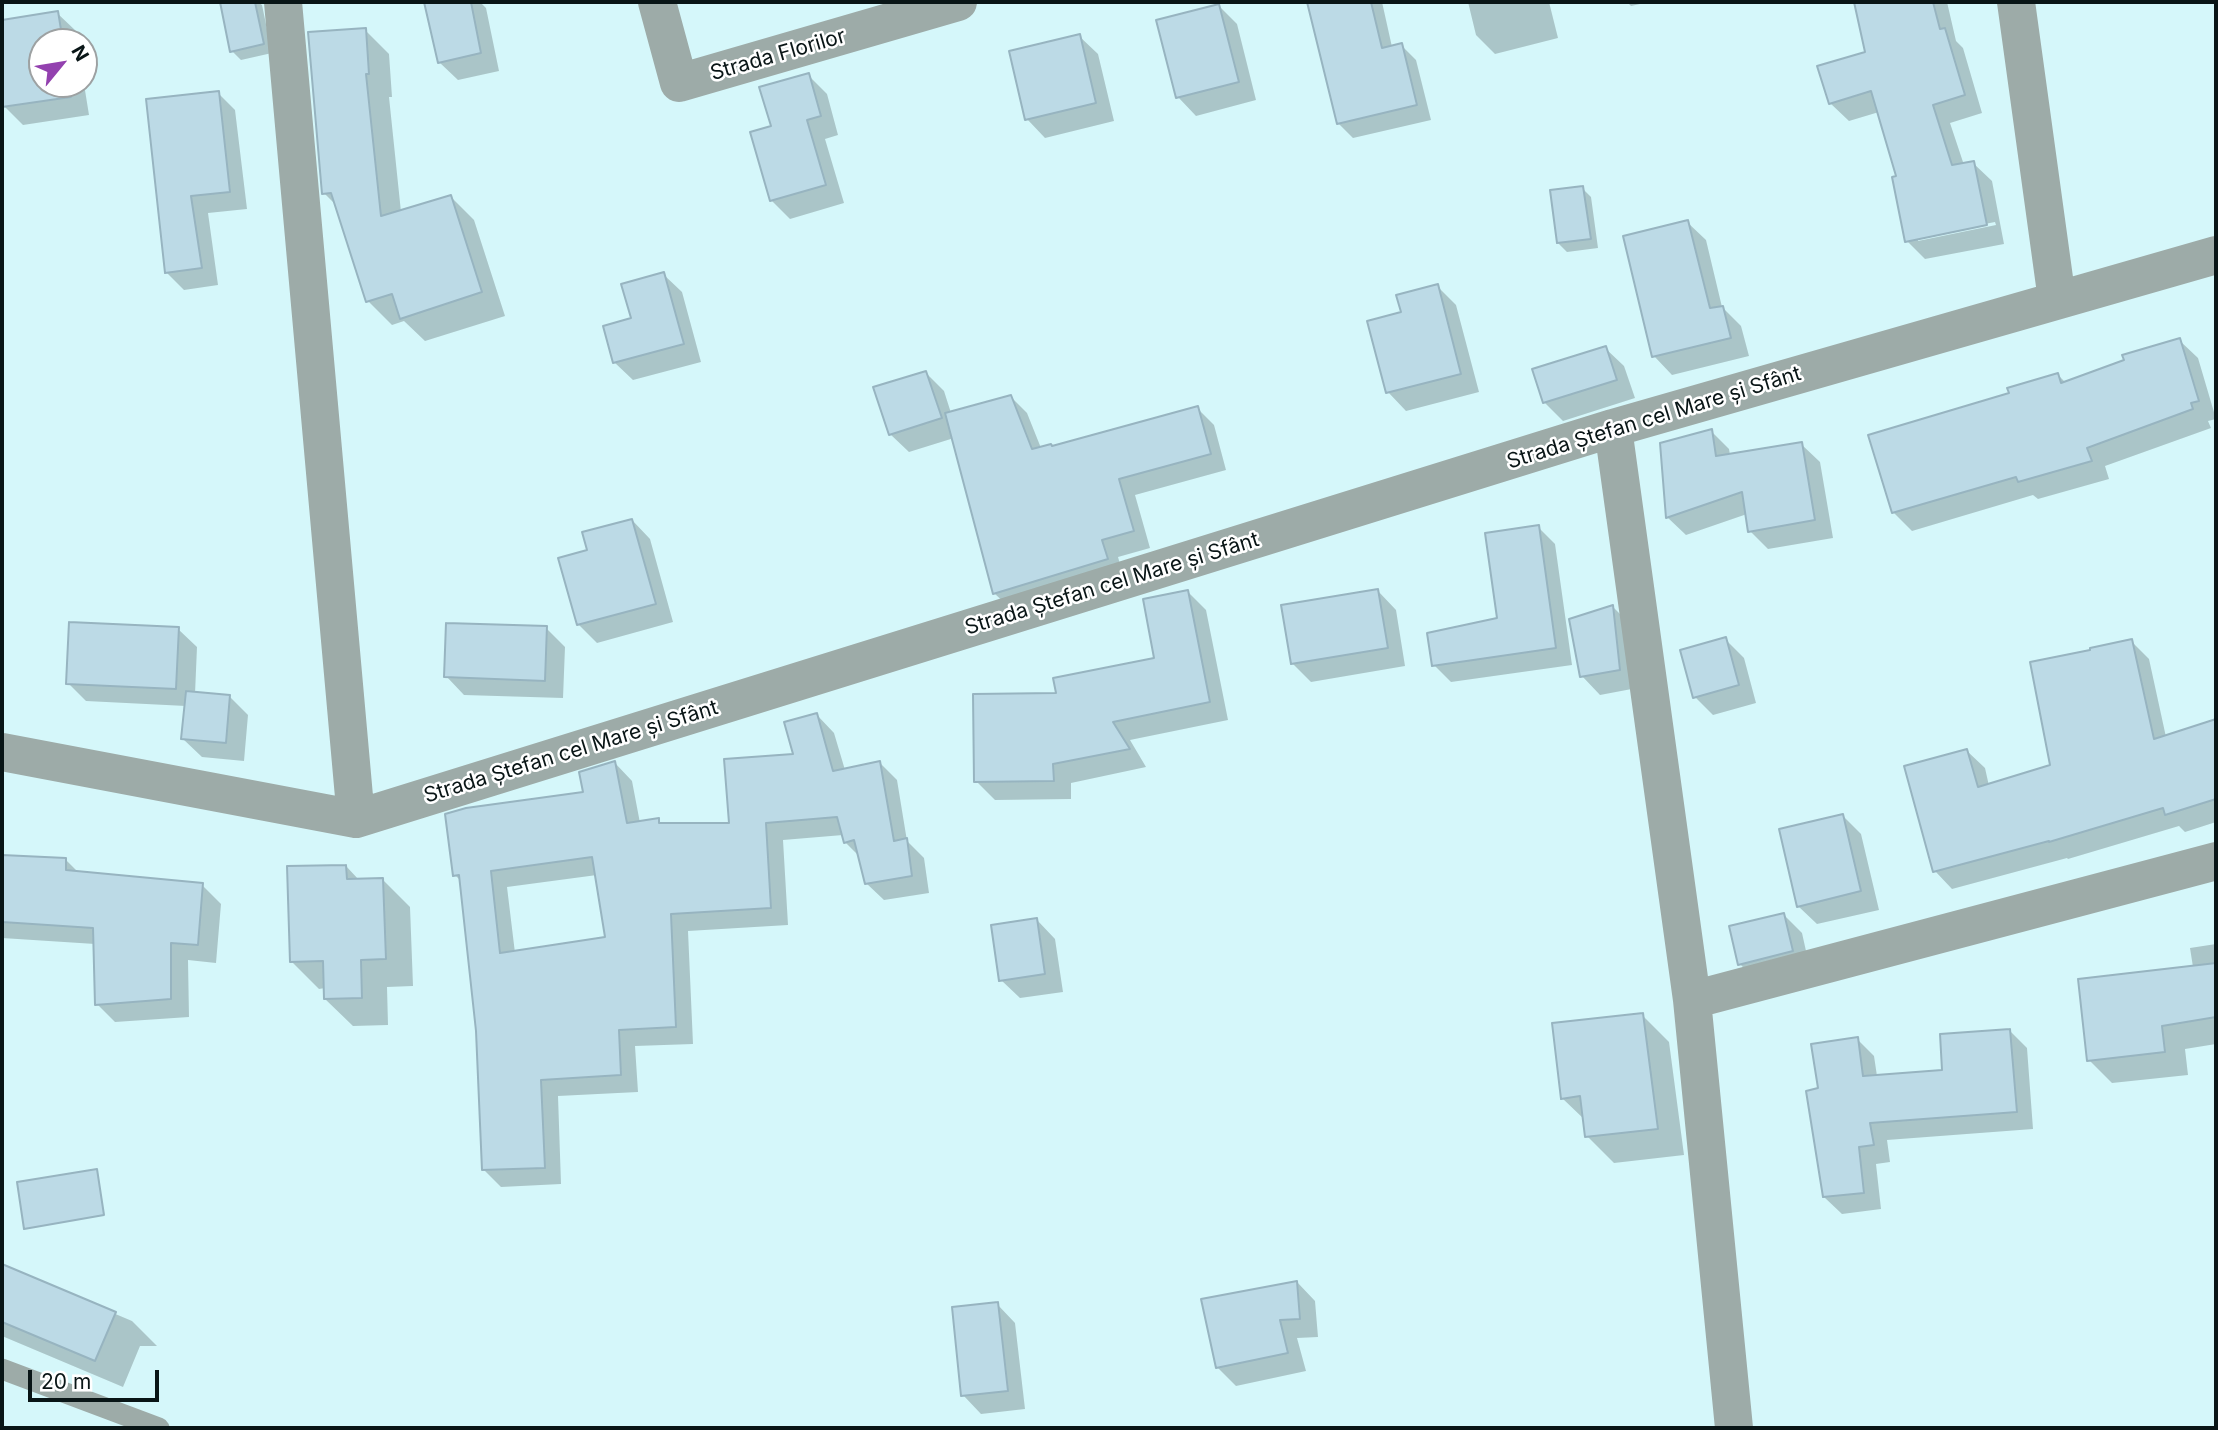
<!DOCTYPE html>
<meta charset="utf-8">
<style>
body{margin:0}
#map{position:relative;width:2218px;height:1430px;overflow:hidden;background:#d5f7fa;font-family:Inter,sans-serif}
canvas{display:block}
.frame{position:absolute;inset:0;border:4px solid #091516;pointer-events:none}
.north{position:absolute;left:28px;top:28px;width:70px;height:70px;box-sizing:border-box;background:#fff;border:2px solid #9da1a2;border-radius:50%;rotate:60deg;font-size:19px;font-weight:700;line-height:28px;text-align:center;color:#091516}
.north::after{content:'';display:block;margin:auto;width:24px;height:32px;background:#9341af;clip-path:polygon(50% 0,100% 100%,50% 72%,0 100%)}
.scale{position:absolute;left:28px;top:1370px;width:131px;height:32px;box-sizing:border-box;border:4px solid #091516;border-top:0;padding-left:9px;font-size:21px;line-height:24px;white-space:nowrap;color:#091516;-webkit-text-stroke:5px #fff;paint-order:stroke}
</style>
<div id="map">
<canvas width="2218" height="1430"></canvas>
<div class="frame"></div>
<div class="north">N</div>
<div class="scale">20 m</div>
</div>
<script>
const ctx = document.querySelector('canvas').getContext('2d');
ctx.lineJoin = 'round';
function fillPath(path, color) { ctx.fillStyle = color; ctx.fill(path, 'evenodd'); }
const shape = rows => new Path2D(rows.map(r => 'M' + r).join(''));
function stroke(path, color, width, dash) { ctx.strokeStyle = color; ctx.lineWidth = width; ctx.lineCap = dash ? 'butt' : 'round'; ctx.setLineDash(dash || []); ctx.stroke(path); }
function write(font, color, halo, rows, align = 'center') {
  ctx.font = font + ' Inter,sans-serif'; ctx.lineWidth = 5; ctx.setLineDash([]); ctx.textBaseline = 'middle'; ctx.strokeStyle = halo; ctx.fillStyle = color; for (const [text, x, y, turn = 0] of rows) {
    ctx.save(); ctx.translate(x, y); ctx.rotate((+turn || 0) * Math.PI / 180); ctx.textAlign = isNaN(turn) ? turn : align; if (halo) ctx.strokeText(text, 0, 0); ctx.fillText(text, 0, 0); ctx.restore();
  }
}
fillPath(shape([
 [226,2,258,2,262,5,272,53,241,60,232,51,222,3],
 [426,2,480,2,486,8,499,71,458,80,439,62],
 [1309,2,1382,2,1392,47,1401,45,1416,60,1431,120,1353,138,1338,123],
 [1468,2,1549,2,1558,38,1495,54,1476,35],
 [1627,2,1649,2,1631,6],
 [1856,2,1947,2,1956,41,1963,48,1982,113,1950,123,1964,165,1973,163,1992,181,2004,244,1925,259,1907,241,1899,178,1879,112,1849,121,1830,103,1867,53],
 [1995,222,1996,225,1918,241,1918,237],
 [1219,6,1237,24,1256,100,1196,116,1178,97],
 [57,13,76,31,77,42,42,42,42,84,84,84,89,115,23,125,4,106,2,89,2,22],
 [365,30,389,54,392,97,389,97,401,212,451,197,474,220,505,316,425,341,404,321,392,325,368,301,338,207,324,193],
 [1079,36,1098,54,1114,121,1045,138,1027,119],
 [808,75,827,94,838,135,825,139,844,203,790,219,771,200,773,127],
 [218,93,235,110,247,209,208,213,218,285,184,290,167,273],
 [1582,188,1591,197,1598,248,1567,252,1558,243],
 [1687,222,1706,240,1722,307,1741,326,1749,356,1672,375,1654,356],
 [663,274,682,292,701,362,633,380,614,362,633,320],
 [1437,286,1456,305,1479,392,1406,411,1388,392,1403,314],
 [2179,340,2198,358,2216,419,2208,421,2211,428,2105,466,2109,479,2038,499,2033,495,1912,531,1893,512,2011,394,2058,375,2066,383],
 [1605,348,1624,366,1635,398,1563,421,1544,402],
 [926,373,944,391,951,413,1011,397,1027,413,1041,448,1052,447,1197,408,1214,425,1226,470,1135,495,1150,548,1118,557,1123,575,1011,609,994,593,954,438,909,452,890,434],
 [1711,431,1729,449,1730,455,1801,444,1820,462,1833,538,1768,549,1750,531,1747,514,1686,535,1667,517],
 [632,520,650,539,673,622,597,643,578,624,589,551],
 [1538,527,1555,544,1572,665,1451,682,1434,665,1499,620],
 [1378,591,1396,610,1405,666,1311,682,1292,663],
 [1188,592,1206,610,1228,720,1130,740,1146,767,1071,783,1071,799,995,800,976,781,1058,695,1156,659],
 [1613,607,1631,625,1637,688,1600,695,1582,676],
 [546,628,565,647,563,698,464,695,446,676],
 [178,629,197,647,195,694,229,696,248,715,244,761,202,757,183,739,186,706,86,701,68,683],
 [1725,639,1744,658,1756,703,1713,715,1695,697],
 [2131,641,2149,659,2166,737,2216,721,2216,822,2185,832,2179,826,2068,859,2067,858,1952,889,1935,871,1967,751,1985,768,1989,786,2052,766],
 [817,715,834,733,845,770,880,763,897,780,907,841,924,858,929,893,884,900,866,883,860,857,845,842,843,835,783,840,788,925,688,931,693,1044,635,1046,638,1092,558,1096,561,1184,501,1187,483,1169,478,1031,461,881,455,875,585,794,615,763,632,781,640,823,658,820,662,824,730,825,795,755],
 [597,875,607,939,515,953,507,887],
 [1843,816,1861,834,1879,910,1817,924,1798,906],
 [2,856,66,860,79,873,202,885,221,904,216,963,188,960,189,1017,115,1022,97,1004,95,944,2,938],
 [346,866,359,880,383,880,410,907,413,986,387,987,388,1025,353,1026,325,999,325,988,319,989,291,961],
 [1784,915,1802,933,1810,969,1758,983,1740,964],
 [1037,920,1055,939,1063,992,1020,998,1001,980],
 [2216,944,2216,1044,2185,1049,2188,1075,2112,1083,2089,1060,2193,967,2190,948],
 [1642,1015,1669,1042,1684,1155,1614,1163,1587,1136,1585,1120,1562,1098],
 [2010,1031,2027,1048,2033,1129,1887,1140,1890,1162,1876,1164,1881,1209,1842,1214,1824,1197,1820,1090,1857,1039,1874,1056,1877,1076,1944,1072],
 [2,1266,132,1321,157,1346,140,1346,123,1387,2,1336],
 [1297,1282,1315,1301,1318,1337,1297,1338,1306,1371,1236,1386,1217,1367],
 [997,1304,1015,1323,1025,1409,981,1414,963,1395]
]), '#0003');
const building = shape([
 [220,2,255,2,264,44,230,52,220,2],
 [424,2,471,2,481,53,438,63,424,2],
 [1307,2,1371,2,1382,48,1402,43,1417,105,1337,124,1307,2],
 [1854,2,1933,2,1940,29,1945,28,1965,95,1933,105,1952,165,1974,161,1987,225,1905,242,1892,177,1896,176,1871,91,1829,104,1817,66,1865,52,1854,2],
 [1219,4,1239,82,1176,98,1156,20,1219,4],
 [58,11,63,42,42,42,42,84,69,84,71,97,2,107,2,20,58,11],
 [366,28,369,74,366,74,381,216,451,195,482,292,400,319,392,294,366,302,331,193,322,194,308,32,366,28],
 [1080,34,1096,103,1025,120,1009,51,1080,34],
 [809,73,821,116,807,120,826,185,770,201,750,132,771,126,759,87,809,73],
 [219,91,230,192,191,196,202,268,165,273,146,99,219,91],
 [1583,186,1591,239,1557,243,1550,190,1583,186],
 [1688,220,1710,308,1723,306,1731,338,1652,357,1623,236,1688,220],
 [664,272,684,344,613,363,603,326,631,318,621,284,664,272],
 [1438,284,1461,374,1386,393,1367,321,1401,312,1396,295,1438,284],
 [2180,338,2199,401,2191,403,2193,409,2087,448,2092,461,2018,482,2016,477,1892,513,1868,435,2009,393,2007,388,2058,373,2061,383,2124,360,2122,355,2180,338],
 [1606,346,1617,380,1543,403,1532,369,1606,346],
 [926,371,942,418,889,435,873,387,926,371],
 [1011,395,1032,449,1051,444,1052,446,1198,406,1211,454,1119,479,1134,531,1102,540,1108,559,993,594,945,413,1011,395],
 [1712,429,1716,456,1802,442,1815,520,1748,532,1742,492,1666,518,1660,443,1712,429],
 [632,519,656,604,577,625,558,558,587,550,582,532,632,519],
 [1539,525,1556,648,1432,666,1427,633,1497,618,1485,533,1539,525],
 [1378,589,1388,648,1291,664,1281,605,1378,589],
 [1188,590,1210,702,1113,722,1130,749,1053,764,1054,781,974,782,973,694,1056,693,1053,678,1154,658,1143,599,1188,590],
 [1613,605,1620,670,1580,677,1569,619,1613,605],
 [69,622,179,627,176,689,66,684,69,622],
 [446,623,547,626,545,681,444,677,446,623],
 [1726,637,1739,685,1693,698,1680,650,1726,637],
 [2132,639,2154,739,2216,719,2216,799,2165,815,2163,808,2049,842,2049,841,1933,872,1904,766,1967,749,1978,787,2050,765,2030,662,2090,650,2090,648,2132,639],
 [186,691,230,695,226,743,181,739,186,691],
 [817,713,833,771,880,761,894,841,907,838,912,876,865,884,854,840,844,843,837,817,766,823,771,908,671,914,676,1027,619,1030,621,1075,541,1080,545,1168,482,1170,476,1031,459,875,453,876,445,814,466,808,583,792,579,772,615,761,627,823,659,818,659,823,729,823,724,759,793,754,784,722,817,713],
 [592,857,605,937,500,953,491,871,592,857],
 [1843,814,1861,891,1797,907,1779,829,1843,814],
 [2,855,66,858,66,870,203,883,198,945,171,943,171,999,95,1005,93,928,2,922,2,855],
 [346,865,347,879,383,878,386,959,361,960,362,998,324,999,323,961,290,962,287,866,346,865],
 [1784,913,1793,951,1738,965,1729,926,1784,913],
 [1037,918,1045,974,999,981,991,925,1037,918],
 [2216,963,2216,1017,2162,1026,2165,1052,2087,1061,2078,979,2216,963],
 [1643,1013,1658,1129,1585,1137,1580,1096,1561,1099,1552,1023,1643,1013],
 [2010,1029,2017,1112,1870,1123,1874,1145,1859,1147,1864,1193,1823,1197,1806,1091,1818,1088,1811,1044,1858,1037,1863,1076,1942,1070,1940,1034,2010,1029],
 [97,1169,104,1215,24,1229,17,1182,97,1169],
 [2,1264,116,1312,95,1361,2,1322,2,1264],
 [1297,1281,1300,1319,1280,1320,1288,1353,1216,1368,1201,1299,1297,1281],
 [998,1302,1008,1391,961,1396,952,1307,998,1302]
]);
fillPath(building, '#bcdae6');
stroke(building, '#97b4c0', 2);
stroke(shape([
 [2,1369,159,1428]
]), '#9daba8', 21);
stroke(shape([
 [283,2,356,819],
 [657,2,679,83,958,2],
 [2016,2,2057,300],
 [1613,428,1692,1000,1734,1428],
 [2,752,356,819,1613,428,2216,255],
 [1692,1000,2216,861]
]), '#9daba8', 38);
write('21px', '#091516', '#fff', [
 ["Strada Florilor",778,55,-16],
 ["Strada Ștefan cel Mare și Sfânt",1654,418,-17],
 ["Strada Ștefan cel Mare și Sfânt",1112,584,-17],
 ["Strada Ștefan cel Mare și Sfânt",571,752,-17]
]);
</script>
